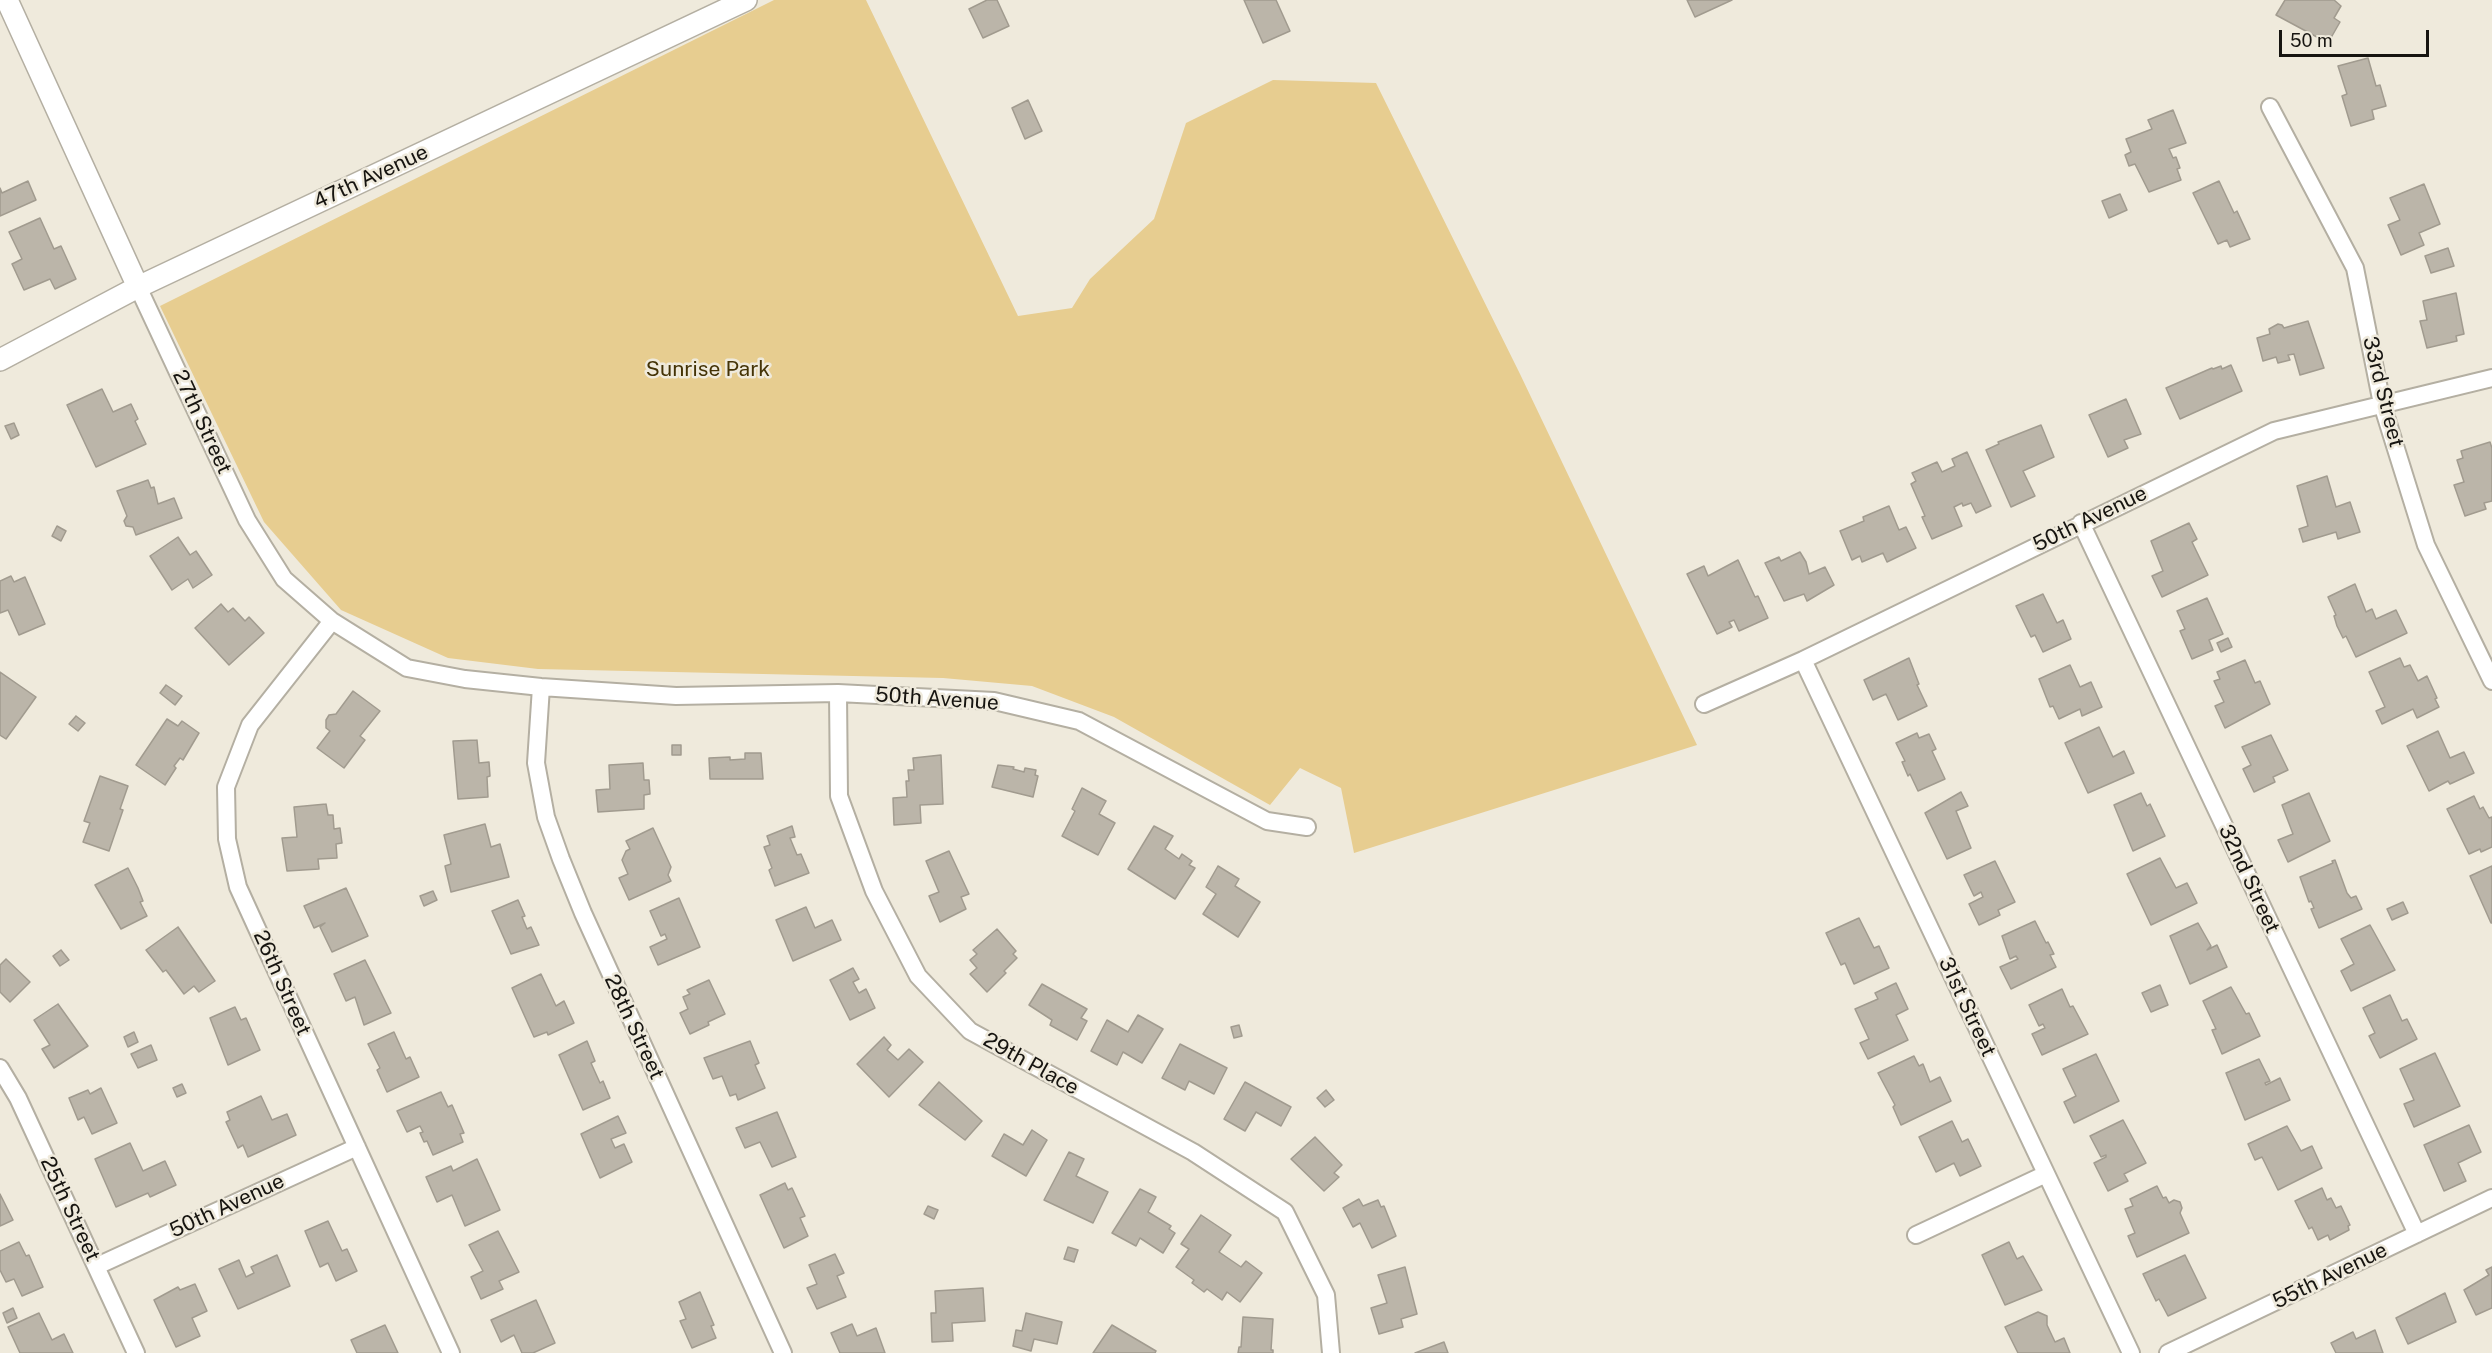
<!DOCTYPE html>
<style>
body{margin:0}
#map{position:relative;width:2492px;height:1353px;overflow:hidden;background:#efeadc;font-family:"Public Sans",sans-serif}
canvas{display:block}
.scale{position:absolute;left:2279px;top:30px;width:150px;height:27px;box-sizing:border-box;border:3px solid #161410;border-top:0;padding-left:8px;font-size:18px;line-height:21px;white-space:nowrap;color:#161410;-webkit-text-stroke:4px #efeadc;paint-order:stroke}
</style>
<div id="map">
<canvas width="2492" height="1353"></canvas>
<div class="scale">50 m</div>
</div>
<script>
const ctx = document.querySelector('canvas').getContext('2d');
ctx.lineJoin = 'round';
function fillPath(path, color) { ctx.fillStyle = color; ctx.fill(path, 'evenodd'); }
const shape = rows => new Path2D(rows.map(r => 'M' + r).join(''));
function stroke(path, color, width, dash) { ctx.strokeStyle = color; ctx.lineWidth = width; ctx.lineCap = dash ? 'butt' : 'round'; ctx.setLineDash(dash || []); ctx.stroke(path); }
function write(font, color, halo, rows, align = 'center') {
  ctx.font = font + ' "Public Sans",sans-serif'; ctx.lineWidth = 5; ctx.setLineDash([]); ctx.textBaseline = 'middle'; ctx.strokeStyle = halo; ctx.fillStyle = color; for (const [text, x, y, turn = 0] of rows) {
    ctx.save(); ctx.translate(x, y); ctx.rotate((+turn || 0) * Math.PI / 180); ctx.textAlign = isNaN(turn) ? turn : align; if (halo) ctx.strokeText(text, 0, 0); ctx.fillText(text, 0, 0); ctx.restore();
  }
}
fillPath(shape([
 [774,0,866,0,1018,316,1072,308,1090,279,1154,219,1186,123,1273,80,1376,83,1520,374,1697,745,1354,853,1341,788,1300,768,1270,805,1114,717,1032,686,943,678,538,669,448,658,341,610,264,522,160,306]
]), '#e7cd90');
const building = shape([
 [987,0,997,0,1009,26,983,38,969,9,987,0],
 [1244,0,1276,0,1290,31,1263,43,1244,0],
 [1687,0,1732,0,1695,17,1687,0],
 [2285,0,2334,0,2341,6,2334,18,2340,22,2328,43,2276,15,2285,0],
 [2368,58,2376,86,2380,85,2386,106,2372,110,2374,119,2351,126,2342,96,2347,94,2338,66,2368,58],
 [1028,100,1042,131,1025,139,1012,108,1028,100],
 [2173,110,2186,143,2169,149,2173,158,2176,157,2180,168,2177,169,2181,180,2149,192,2135,164,2129,166,2125,155,2131,152,2126,139,2152,129,2148,120,2173,110],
 [28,181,36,200,0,216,0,188,2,193,28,181],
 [2219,181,2234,213,2237,211,2250,239,2230,247,2227,240,2218,244,2193,193,2219,181],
 [2424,184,2440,224,2419,233,2424,245,2401,255,2388,225,2400,220,2390,198,2424,184],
 [2120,194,2127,210,2109,218,2102,201,2120,194],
 [40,218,54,249,61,246,76,279,55,289,50,279,24,290,12,264,22,259,9,232,40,218],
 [2448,248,2454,266,2431,273,2425,256,2448,248],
 [2456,293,2464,334,2456,336,2457,341,2427,348,2420,321,2427,320,2423,301,2456,293],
 [2308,321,2324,368,2300,375,2294,354,2288,355,2290,360,2278,363,2276,357,2263,361,2257,338,2270,334,2269,329,2278,324,2282,325,2284,328,2308,321],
 [2231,365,2242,391,2180,419,2166,388,2212,368,2213,369,2221,366,2222,369,2231,365],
 [102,389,113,412,131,404,138,419,135,421,146,444,96,467,67,405,102,389],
 [2126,399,2141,434,2124,440,2128,448,2108,457,2089,415,2126,399],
 [14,423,19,435,11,439,5,426,14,423],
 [2041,425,2054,457,2023,471,2035,496,2011,507,1986,450,1999,444,1998,442,2041,425],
 [2490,442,2492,448,2492,501,2484,503,2486,509,2465,516,2454,485,2464,482,2457,460,2463,458,2461,451,2490,442],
 [1967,452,1991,506,1976,513,1971,503,1963,506,1962,503,1954,507,1962,526,1932,539,1922,517,1925,516,1911,484,1916,481,1912,473,1937,462,1942,472,1955,466,1952,459,1967,452],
 [2327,476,2336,507,2350,502,2360,532,2338,539,2336,532,2303,542,2299,529,2308,526,2297,486,2327,476],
 [148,480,151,488,154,487,158,504,174,498,182,518,136,535,133,527,126,526,124,521,127,516,117,491,148,480],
 [1889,506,1899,530,1906,527,1916,548,1887,562,1883,553,1862,562,1860,556,1852,560,1840,531,1864,521,1863,517,1889,506],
 [2189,523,2197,539,2192,542,2208,575,2162,597,2152,576,2163,571,2151,541,2189,523],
 [57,526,66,531,61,541,52,536,57,526],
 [178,537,190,555,196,551,212,575,193,588,188,579,172,590,150,556,178,537],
 [1800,552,1806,562,1809,574,1825,567,1834,585,1807,601,1804,594,1784,601,1765,563,1779,557,1781,561,1800,552],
 [1738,560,1755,597,1758,596,1768,618,1739,631,1734,620,1729,622,1732,627,1717,634,1687,574,1704,566,1708,576,1738,560],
 [11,576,14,582,25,577,45,624,19,635,8,610,0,613,0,581,11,576],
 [2355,584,2366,612,2372,609,2376,619,2396,610,2407,633,2356,657,2346,636,2343,638,2337,626,2334,616,2336,615,2328,597,2355,584],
 [2043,594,2057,623,2063,620,2071,639,2043,652,2035,635,2031,637,2016,606,2043,594],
 [2207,598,2223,634,2209,640,2213,650,2192,659,2180,631,2185,629,2177,611,2207,598],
 [221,604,228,612,233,608,245,621,249,617,264,633,229,665,195,628,221,604],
 [2228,638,2232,647,2221,652,2217,643,2228,638],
 [1909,658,1919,684,1917,685,1927,706,1898,720,1886,694,1873,700,1864,680,1909,658],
 [2400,658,2404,667,2410,665,2418,681,2427,676,2437,698,2435,699,2439,707,2417,718,2413,709,2382,724,2376,711,2385,707,2369,672,2400,658],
 [2245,660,2255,683,2260,681,2270,704,2225,728,2215,706,2224,702,2214,681,2220,679,2217,672,2245,660],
 [2070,665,2080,687,2091,682,2102,707,2082,716,2080,709,2059,719,2053,706,2050,707,2039,679,2070,665],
 [0,672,36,697,6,739,0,735,0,672],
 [166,685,182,696,175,705,160,693,166,685],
 [353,691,380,711,360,736,365,740,344,768,317,748,330,731,326,728,326,720,329,715,336,714,353,691],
 [76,716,85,723,78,731,69,724,76,716],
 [167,719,178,726,182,721,199,733,183,760,180,758,174,766,176,768,165,785,136,765,167,719],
 [2099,727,2113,757,2124,751,2134,773,2088,793,2065,743,2099,727],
 [2438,731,2450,758,2464,752,2474,773,2450,784,2448,781,2429,791,2407,746,2438,731],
 [1917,733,1919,738,1929,734,1936,749,1932,751,1945,779,1918,791,1910,774,1908,776,1902,762,1905,761,1896,743,1917,733],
 [2271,735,2288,770,2273,777,2275,782,2254,792,2243,769,2251,765,2242,747,2271,735],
 [477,740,479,763,489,762,490,776,487,777,488,797,458,799,453,741,477,740],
 [672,745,681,745,681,755,672,755,672,745],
 [745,753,761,753,763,779,710,779,709,758,730,757,730,760,745,759,745,753],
 [941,755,943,804,920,805,921,823,894,825,893,798,907,797,906,781,909,781,908,770,914,770,913,758,941,755],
 [643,763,644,780,649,780,650,794,644,795,644,809,598,812,596,790,610,789,609,765,643,763],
 [998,765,1014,767,1013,769,1024,772,1025,768,1036,770,1035,775,1038,776,1033,797,992,787,998,765],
 [100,776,128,786,120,809,123,810,109,851,83,842,90,823,84,821,100,776],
 [1082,788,1106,801,1099,814,1115,823,1098,855,1062,836,1075,811,1072,809,1082,788],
 [1961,792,1968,806,1956,811,1971,848,1947,859,1925,813,1961,792],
 [2141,793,2147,806,2150,804,2165,836,2133,851,2114,805,2141,793],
 [2309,793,2330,841,2288,862,2278,840,2293,834,2282,805,2309,793],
 [2474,796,2480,809,2483,807,2489,818,2492,817,2492,847,2481,852,2480,849,2469,854,2447,809,2474,796],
 [326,804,328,815,333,815,334,829,340,828,342,843,336,844,337,858,318,859,319,869,287,871,282,838,297,837,294,807,326,804],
 [485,824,491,847,500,844,509,877,451,892,445,866,451,864,444,835,485,824],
 [792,826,795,837,790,838,797,855,801,854,809,873,775,886,769,870,772,868,764,847,770,845,767,836,792,826],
 [1154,826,1173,836,1165,849,1179,859,1182,854,1192,861,1189,865,1195,868,1175,899,1128,869,1154,826],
 [653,828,671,867,668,875,671,881,629,900,619,878,628,874,622,860,626,851,630,849,626,841,653,828],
 [949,851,969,894,961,897,966,909,940,922,929,896,939,892,926,861,949,851],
 [2160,858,2176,888,2187,883,2197,903,2151,925,2127,874,2160,858],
 [2335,860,2347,893,2351,898,2356,896,2362,909,2319,928,2311,909,2314,908,2311,901,2309,902,2300,877,2333,863,2332,861,2335,860],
 [1995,861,2015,902,1998,910,2000,915,1979,925,1969,904,1983,897,1981,892,1974,896,1964,875,1995,861],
 [1218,866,1239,879,1235,886,1260,902,1238,937,1203,914,1216,894,1206,887,1218,866],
 [2492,866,2492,923,2491,923,2470,876,2492,866],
 [128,868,138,888,143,901,140,902,147,916,121,929,95,885,128,868],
 [346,888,368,936,332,952,320,927,325,923,314,928,304,906,346,888],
 [433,891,437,900,424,906,420,896,433,891],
 [679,898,700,947,658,965,650,947,667,939,665,934,661,936,650,911,679,898],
 [518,900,525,916,522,917,527,929,531,927,539,945,511,954,492,911,518,900],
 [2403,902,2408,913,2392,920,2387,909,2403,902],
 [806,907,815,928,832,920,841,940,793,961,776,920,806,907],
 [1859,918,1874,948,1879,946,1889,968,1854,984,1845,963,1841,965,1826,933,1859,918],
 [2035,921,2046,943,2048,942,2054,954,2050,955,2056,967,2011,989,2000,967,2018,959,2016,956,2010,959,2002,936,2035,921],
 [2198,923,2211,946,2207,950,2217,945,2227,967,2190,984,2170,936,2198,923],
 [2370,925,2395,970,2351,991,2341,971,2354,964,2341,939,2370,925],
 [178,927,215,981,199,992,194,986,184,994,166,970,163,972,146,950,178,927],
 [997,929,1016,951,1013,954,1017,958,1004,971,1006,973,987,992,970,974,977,968,970,960,977,954,973,950,997,929],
 [61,950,69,960,60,966,53,956,61,950],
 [6,959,30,982,10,1002,0,992,0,965,6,959],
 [365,960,391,1013,364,1025,355,997,346,1001,334,974,365,960],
 [853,968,859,979,853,982,859,993,866,989,875,1008,850,1020,830,980,853,968],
 [541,974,556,1006,564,1001,574,1023,548,1035,547,1032,534,1037,512,988,541,974],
 [709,980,725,1014,708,1022,709,1025,690,1034,680,1013,688,1009,683,997,690,994,687,990,709,980],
 [1896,983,1908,1009,1896,1015,1908,1040,1868,1059,1860,1043,1869,1039,1855,1009,1878,999,1875,993,1896,983],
 [1042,984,1087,1009,1081,1018,1087,1021,1077,1040,1050,1025,1052,1020,1029,1005,1042,984],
 [2160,985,2168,1005,2151,1012,2142,993,2160,985],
 [2231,987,2246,1014,2249,1013,2260,1036,2222,1054,2212,1030,2216,1029,2203,1001,2231,987],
 [2062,989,2070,1007,2073,1006,2088,1034,2042,1055,2032,1034,2045,1028,2043,1024,2039,1026,2029,1005,2062,989],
 [2390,995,2402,1021,2407,1019,2417,1039,2380,1058,2369,1036,2375,1033,2363,1008,2390,995],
 [58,1004,88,1046,54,1068,42,1049,50,1045,34,1020,58,1004],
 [235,1007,241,1020,246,1018,260,1050,228,1065,210,1018,235,1007],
 [1138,1015,1163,1029,1142,1063,1123,1052,1117,1065,1091,1051,1107,1020,1128,1032,1138,1015],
 [1239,1025,1242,1036,1234,1038,1231,1027,1239,1025],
 [134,1032,138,1042,128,1047,124,1037,134,1032],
 [394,1032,406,1059,410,1057,419,1077,387,1092,377,1070,380,1068,368,1044,394,1032],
 [884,1037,891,1045,887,1050,898,1060,909,1049,923,1062,889,1097,857,1064,884,1037],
 [587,1041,595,1061,591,1063,600,1083,603,1081,610,1098,583,1110,559,1055,587,1041],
 [750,1041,759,1063,755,1065,765,1088,738,1100,736,1094,730,1096,722,1076,713,1079,704,1058,750,1041],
 [1180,1044,1227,1068,1214,1094,1189,1081,1185,1090,1162,1078,1180,1044],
 [151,1045,157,1060,138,1068,131,1054,151,1045],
 [2435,1053,2460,1106,2414,1127,2404,1104,2414,1100,2400,1069,2435,1053],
 [2096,1054,2119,1101,2074,1123,2064,1102,2076,1096,2063,1069,2096,1054],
 [1914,1056,1919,1066,1923,1064,1930,1082,1940,1077,1951,1101,1901,1125,1893,1107,1895,1105,1878,1073,1914,1056],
 [2259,1059,2270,1081,2265,1083,2266,1085,2280,1078,2290,1100,2245,1120,2226,1073,2259,1059],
 [939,1082,982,1121,965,1140,919,1105,939,1082],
 [1245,1082,1291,1107,1281,1126,1256,1112,1245,1131,1224,1119,1245,1082],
 [182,1084,186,1093,177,1097,173,1088,182,1084],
 [101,1088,117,1123,92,1134,84,1117,78,1120,69,1098,88,1090,90,1094,101,1088],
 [1326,1090,1334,1100,1325,1107,1317,1098,1326,1090],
 [441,1092,448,1107,452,1105,464,1133,460,1134,463,1142,433,1155,427,1141,424,1142,420,1133,423,1132,420,1126,407,1132,397,1111,441,1092],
 [261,1096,272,1120,287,1114,296,1135,248,1157,243,1145,238,1148,226,1122,230,1120,227,1112,261,1096],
 [777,1112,796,1157,772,1167,760,1142,745,1148,736,1128,777,1112],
 [618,1116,626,1133,611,1139,615,1148,624,1144,632,1162,600,1178,581,1134,618,1116],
 [2123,1120,2146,1163,2124,1174,2128,1181,2108,1191,2094,1163,2106,1157,2106,1155,2101,1157,2090,1136,2123,1120],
 [1952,1121,1962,1142,1968,1139,1981,1166,1960,1176,1954,1163,1936,1172,1919,1137,1952,1121],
 [2469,1125,2481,1152,2458,1163,2466,1181,2444,1191,2424,1145,2469,1125],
 [2287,1126,2301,1151,2312,1146,2322,1168,2278,1190,2262,1157,2255,1160,2248,1144,2287,1126],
 [1032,1130,1047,1140,1026,1176,992,1156,1004,1134,1023,1145,1032,1130],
 [1315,1137,1342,1165,1334,1173,1339,1177,1324,1191,1291,1159,1315,1137],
 [130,1143,143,1171,165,1161,176,1185,150,1197,148,1193,116,1207,95,1159,130,1143],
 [1069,1152,1084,1159,1076,1176,1108,1192,1093,1223,1044,1200,1069,1152],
 [477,1159,500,1210,465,1226,452,1195,437,1202,426,1177,451,1166,453,1171,477,1159],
 [785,1183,788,1190,792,1188,805,1216,800,1218,808,1236,784,1248,760,1195,785,1183],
 [2157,1186,2163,1198,2166,1197,2169,1203,2174,1200,2180,1202,2182,1208,2180,1213,2189,1233,2137,1257,2128,1236,2135,1233,2125,1209,2133,1206,2130,1199,2157,1186],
 [2322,1188,2327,1200,2331,1198,2336,1208,2341,1206,2350,1225,2348,1226,2349,1230,2330,1240,2328,1235,2318,1240,2312,1227,2309,1229,2295,1201,2322,1188],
 [1140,1189,1156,1197,1148,1212,1171,1226,1169,1229,1175,1233,1163,1253,1140,1238,1136,1246,1112,1233,1140,1189],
 [0,1194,13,1220,0,1226,0,1194],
 [1359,1199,1363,1206,1378,1200,1381,1207,1384,1206,1396,1236,1372,1248,1360,1223,1353,1227,1343,1208,1359,1199],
 [928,1206,938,1210,934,1219,924,1214,928,1206],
 [1201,1215,1231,1235,1219,1252,1241,1267,1246,1261,1262,1273,1240,1302,1227,1292,1222,1300,1207,1289,1204,1292,1192,1283,1194,1280,1176,1267,1189,1249,1181,1244,1201,1215],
 [328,1221,342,1251,347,1249,357,1271,336,1281,328,1263,320,1267,305,1231,328,1221],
 [498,1231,519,1272,499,1281,503,1289,481,1299,471,1277,483,1271,469,1245,498,1231],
 [19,1242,26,1256,29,1255,43,1287,22,1296,14,1279,6,1282,0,1270,0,1251,19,1242],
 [2009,1242,2017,1259,2023,1256,2042,1290,2005,1305,1982,1255,2009,1242],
 [1068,1247,1078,1250,1074,1262,1064,1259,1068,1247],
 [835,1254,844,1273,837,1276,846,1297,817,1309,807,1288,817,1284,809,1265,835,1254],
 [277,1255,290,1286,238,1309,219,1269,239,1260,246,1277,254,1273,251,1267,277,1255],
 [2185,1255,2206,1298,2168,1316,2159,1299,2156,1301,2143,1274,2185,1255],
 [1405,1267,1417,1314,1401,1319,1403,1327,1379,1334,1371,1308,1387,1303,1378,1275,1405,1267],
 [2492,1267,2492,1308,2476,1315,2464,1290,2489,1275,2486,1270,2492,1267],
 [195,1284,207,1311,192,1318,200,1336,176,1347,154,1300,178,1287,180,1290,195,1284],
 [983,1288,985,1321,952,1323,953,1341,932,1342,931,1313,936,1313,935,1291,983,1288],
 [700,1292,714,1325,711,1326,716,1338,692,1348,680,1321,686,1319,679,1302,700,1292],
 [2445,1293,2456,1322,2408,1344,2396,1318,2445,1293],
 [536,1300,555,1343,533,1353,522,1353,514,1335,501,1342,491,1320,536,1300],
 [13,1308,17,1318,7,1323,3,1313,13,1308],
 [2038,1312,2047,1316,2047,1325,2055,1342,2064,1338,2070,1353,2018,1353,2005,1327,2038,1312],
 [39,1313,52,1340,64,1334,73,1353,20,1353,8,1327,39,1313],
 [1026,1313,1062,1322,1057,1344,1034,1339,1031,1351,1013,1346,1016,1330,1022,1331,1026,1313],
 [1243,1317,1273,1319,1271,1350,1273,1350,1273,1353,1238,1353,1239,1347,1241,1347,1243,1317],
 [852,1324,857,1336,876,1328,885,1353,840,1353,831,1333,852,1324],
 [385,1325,398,1353,357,1353,351,1340,385,1325],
 [1112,1325,1156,1351,1155,1353,1093,1353,1112,1325],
 [2375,1330,2383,1353,2336,1353,2331,1343,2353,1332,2356,1339,2375,1330],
 [1444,1342,1448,1353,1415,1353,1444,1342]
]);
fillPath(building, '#bbb5a9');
stroke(building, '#a19b8f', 1.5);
const minor = shape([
 [2270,107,2355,268,2382,404,2426,545,2492,681],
 [138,287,247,520,284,579,332,621,407,668,465,679,541,687,676,696,838,693,994,701,1079,721,1267,821,1307,827],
 [2081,523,2417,1234],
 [332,621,250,725,226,787,227,839,238,887,451,1353],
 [1803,660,2131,1353],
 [541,687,536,763,546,817,561,859,583,913,783,1353],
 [838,693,839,796,874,891,918,976,970,1031,1193,1152,1285,1212,1326,1295,1331,1353],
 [1704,704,1803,660,2274,431,2492,378],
 [0,1068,18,1098,136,1353],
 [1916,1235,2046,1174],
 [97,1266,357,1147],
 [2168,1353,2492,1198]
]);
const tertiary = shape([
 [7,0,138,287],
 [0,360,138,287,746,0]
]);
stroke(minor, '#b4afa2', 20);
stroke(tertiary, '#b4afa2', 24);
stroke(minor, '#fff', 16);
stroke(tertiary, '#fff', 21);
write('21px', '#161410', '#efeadc', [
 ["47th Avenue",371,177,-25],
 ["33rd Street",2383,392,76],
 ["27th Street",202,422,65],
 ["50th Avenue",2090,519,-26],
 ["50th Avenue",937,699,4],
 ["32nd Street",2249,879,65],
 ["26th Street",282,983,66],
 ["31st Street",1967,1007,65],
 ["28th Street",634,1027,65],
 ["29th Place",1031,1064,29],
 ["50th Avenue",227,1206,-25],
 ["25th Street",70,1209,65],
 ["55th Avenue",2330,1276,-26]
]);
write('21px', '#443306', '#efeadc', [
 ["Sunrise Park",708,370]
]);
</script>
